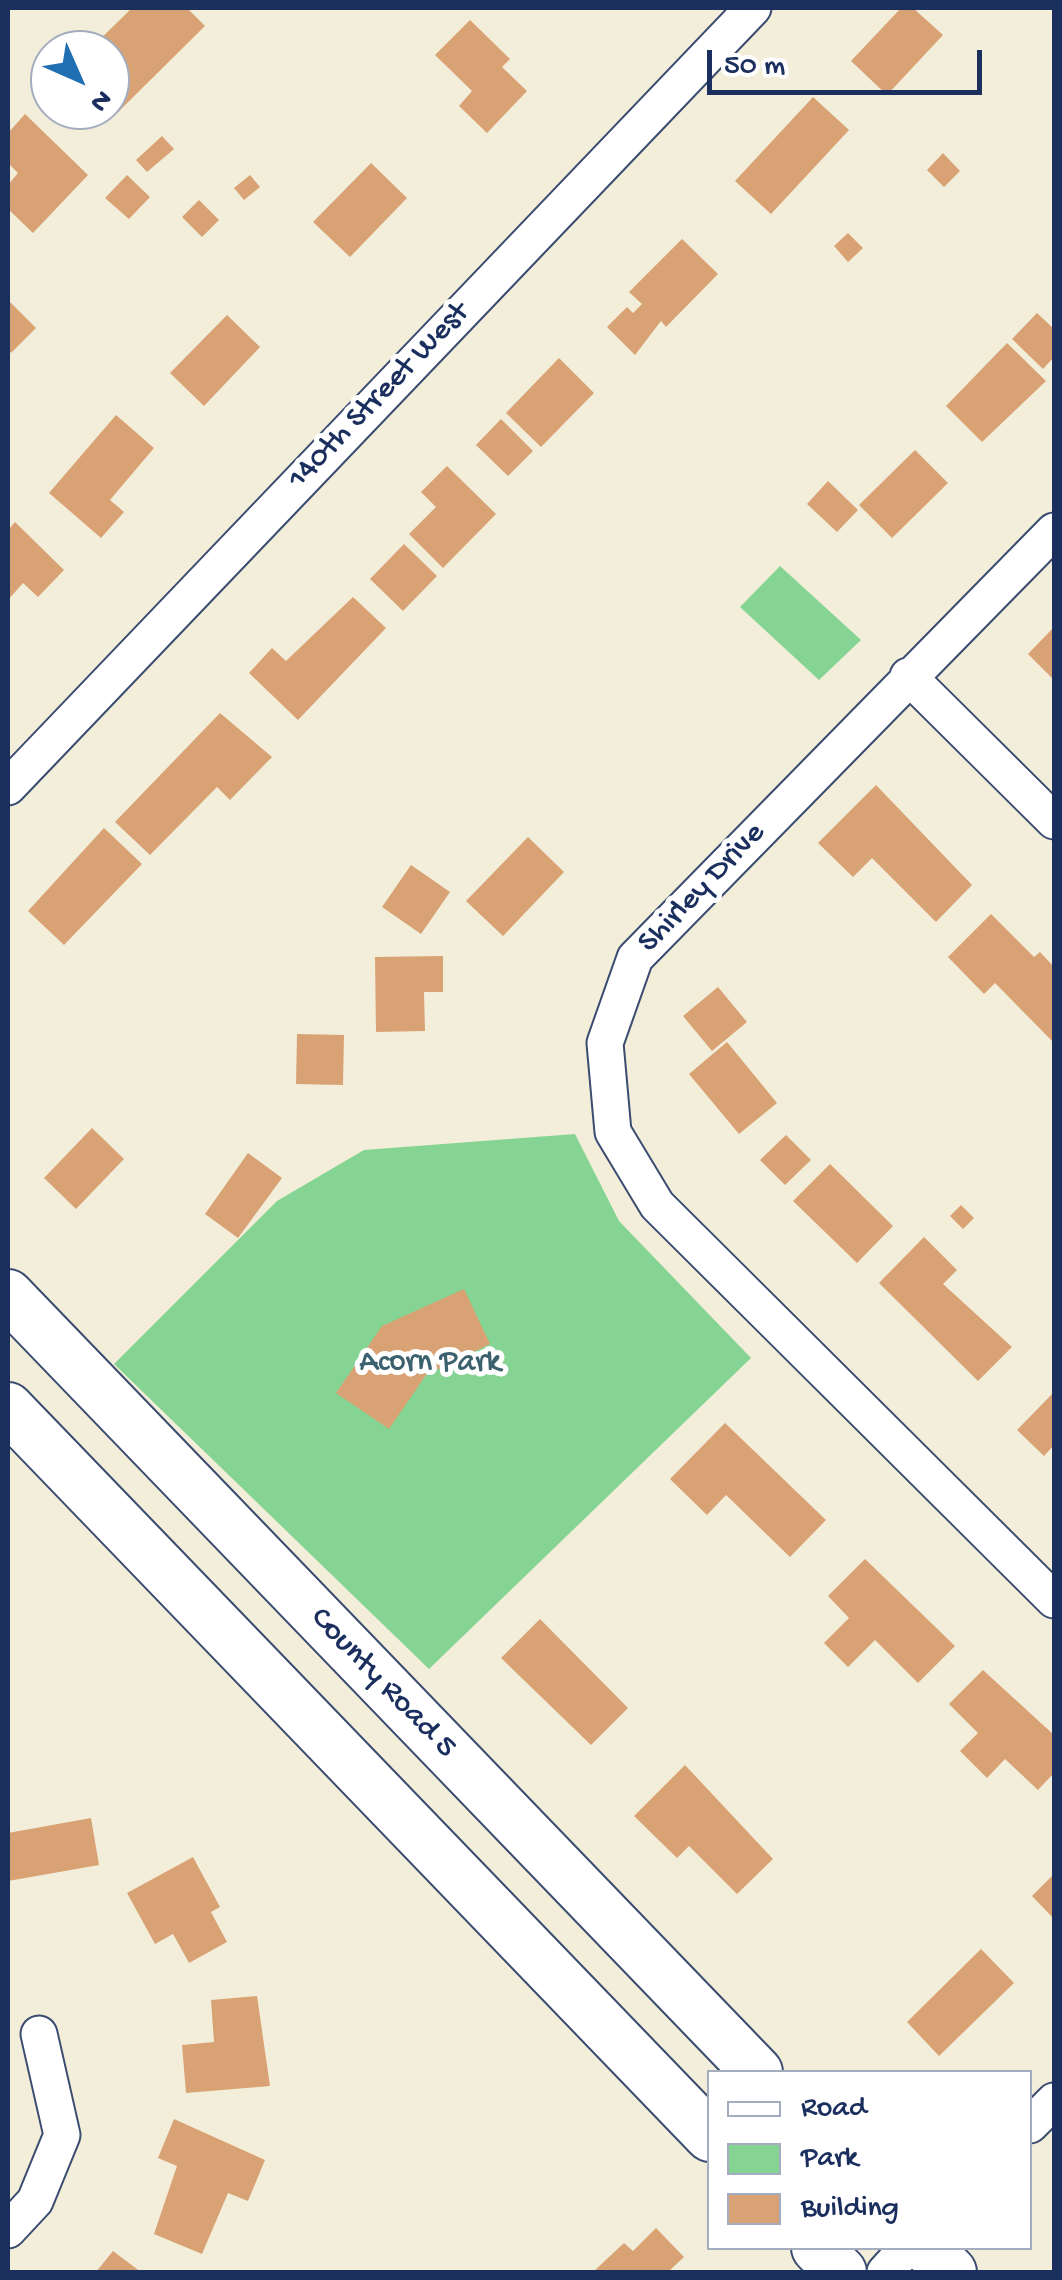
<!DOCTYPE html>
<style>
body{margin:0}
#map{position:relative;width:1062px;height:2280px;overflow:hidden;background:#f3eeda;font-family:"Gochi Hand",sans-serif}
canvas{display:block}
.frame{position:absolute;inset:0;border:10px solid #1b2f5e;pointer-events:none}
.legend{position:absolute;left:707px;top:2070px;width:325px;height:180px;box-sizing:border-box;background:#fff;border:2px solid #a4acbf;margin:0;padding:12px 18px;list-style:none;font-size:30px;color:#1b2f5e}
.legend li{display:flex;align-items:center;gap:20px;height:50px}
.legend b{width:50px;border:2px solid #a4acbf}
.north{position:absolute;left:30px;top:30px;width:100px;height:100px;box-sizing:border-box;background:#fff;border:2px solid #a4acbf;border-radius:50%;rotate:135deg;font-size:28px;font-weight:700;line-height:40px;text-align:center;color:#1b2f5e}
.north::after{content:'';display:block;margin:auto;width:35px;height:45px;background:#1f6fb2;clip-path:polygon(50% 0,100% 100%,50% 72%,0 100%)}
.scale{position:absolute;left:707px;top:50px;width:275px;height:45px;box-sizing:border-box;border:5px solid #1b2f5e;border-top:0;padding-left:12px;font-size:30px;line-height:35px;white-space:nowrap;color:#1b2f5e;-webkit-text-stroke:8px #fff;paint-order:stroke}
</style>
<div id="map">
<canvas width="1062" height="2280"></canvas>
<div class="frame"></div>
<ul class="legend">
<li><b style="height:12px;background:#fff"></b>Road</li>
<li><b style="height:28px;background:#86d493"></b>Park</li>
<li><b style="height:28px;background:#d9a274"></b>Building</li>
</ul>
<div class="north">N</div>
<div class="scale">50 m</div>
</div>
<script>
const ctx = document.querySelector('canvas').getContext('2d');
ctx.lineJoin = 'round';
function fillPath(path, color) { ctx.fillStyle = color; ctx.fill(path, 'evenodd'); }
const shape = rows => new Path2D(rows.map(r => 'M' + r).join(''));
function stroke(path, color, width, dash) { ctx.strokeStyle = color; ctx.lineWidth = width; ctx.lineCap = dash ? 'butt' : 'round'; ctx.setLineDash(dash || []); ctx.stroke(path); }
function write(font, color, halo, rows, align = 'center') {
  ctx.font = font + ' "Gochi Hand",sans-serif'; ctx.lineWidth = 10; ctx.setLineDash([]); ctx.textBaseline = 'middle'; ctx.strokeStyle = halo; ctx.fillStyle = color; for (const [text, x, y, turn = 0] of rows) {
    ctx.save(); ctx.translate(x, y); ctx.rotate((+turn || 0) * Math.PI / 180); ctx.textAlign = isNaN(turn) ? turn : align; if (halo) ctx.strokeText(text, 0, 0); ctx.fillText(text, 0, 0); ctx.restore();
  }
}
fillPath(shape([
 [780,566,861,640,819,680,740,607],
 [575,1134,619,1221,751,1358,429,1669,114,1364,277,1201,364,1150]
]), '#86d493');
fillPath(shape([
 [132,8,187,8,205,26,117,113,110,106,110,50,89,50],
 [901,8,913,8,943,35,887,95,851,61],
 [470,20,510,59,502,67,527,91,487,133,459,106,472,91,435,55],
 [813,97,849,130,771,214,735,181],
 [25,114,88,175,33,233,8,209,8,185,18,173,8,163,8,133],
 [162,136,174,149,147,172,136,160],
 [943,153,960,171,944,187,927,170],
 [371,163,407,198,350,257,313,222],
 [127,175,150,197,129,219,105,198],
 [250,175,260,187,244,200,234,188],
 [199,200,219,220,202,237,182,217],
 [848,233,863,248,848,262,834,246],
 [682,239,718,274,666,327,661,321,635,355,607,327,627,307,633,313,642,304,629,292],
 [10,302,36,328,11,353,8,349],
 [1037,313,1054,329,1054,357,1043,369,1012,339],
 [227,315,260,347,204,406,170,373],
 [1007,343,1046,381,982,442,946,406],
 [559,358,594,393,541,447,506,413],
 [116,415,154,448,110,500,124,512,101,538,49,493],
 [501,419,533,451,508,476,476,445],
 [915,450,948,483,892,538,859,505],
 [447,466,496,514,443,568,409,534,436,507,421,492],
 [828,481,858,510,837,532,807,504],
 [15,522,64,570,38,597,23,583,8,600,8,530],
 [404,544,437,576,403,611,370,579],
 [353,597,386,628,298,720,249,673,272,648,286,661],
 [1054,627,1054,680,1028,654],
 [220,713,272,757,230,800,217,787,150,855,115,822],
 [876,785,972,885,936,922,872,858,853,877,818,843],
 [104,828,142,864,64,945,28,911],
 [528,837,564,872,503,936,466,901],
 [411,865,450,892,421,934,382,907],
 [991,914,1034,957,1040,952,1054,967,1054,1043,995,983,984,994,948,957],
 [443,956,443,992,424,992,425,1031,376,1032,375,957],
 [718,987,747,1022,712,1051,683,1016],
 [297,1034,344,1035,343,1085,296,1084],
 [727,1042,777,1103,739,1134,689,1074],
 [92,1128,124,1159,76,1209,44,1178],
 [786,1135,811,1160,785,1185,760,1160],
 [248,1153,282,1178,238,1238,205,1214],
 [830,1164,893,1226,857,1263,793,1201],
 [961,1205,974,1218,963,1229,950,1216],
 [924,1237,957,1270,943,1284,1012,1347,978,1381,879,1283],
 [464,1289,490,1344,426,1375,389,1429,336,1393,382,1326],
 [1054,1392,1054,1445,1044,1456,1017,1430],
 [725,1423,826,1520,790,1557,726,1495,707,1515,670,1479],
 [865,1559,955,1646,918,1683,875,1640,848,1667,824,1643,849,1618,828,1596],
 [540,1619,628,1708,591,1745,501,1658],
 [983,1670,1054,1735,1054,1773,1038,1790,1005,1759,987,1778,960,1751,978,1733,949,1704],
 [685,1765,773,1859,737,1894,689,1846,677,1858,634,1816],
 [91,1818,99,1865,8,1881,8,1833],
 [193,1857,220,1907,211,1912,227,1942,189,1963,173,1934,155,1944,127,1893],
 [1054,1874,1054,1919,1032,1896],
 [981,1949,1014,1983,939,2056,907,2022],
 [257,1996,270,2086,186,2093,182,2045,214,2042,211,2000],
 [174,2119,265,2160,248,2201,228,2193,202,2254,154,2234,177,2166,158,2158],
 [656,2228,684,2257,668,2272,593,2272,624,2243,633,2251],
 [113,2251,141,2272,96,2272]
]), '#d9a274');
const street = shape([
 [1054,531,635,958,605,1043,613,1132,657,1205,1054,1600],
 [908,676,1054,821],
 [8,787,753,8],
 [1030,2125,1054,2101],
 [8,2230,35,2201,62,2135,39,2034],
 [885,2272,907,2248]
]);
const secondary = shape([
 [8,1295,757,2072],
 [8,1408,710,2136],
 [817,2248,841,2272],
 [927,2248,951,2272]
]);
stroke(street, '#3b4c71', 39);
stroke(secondary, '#3b4c71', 54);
stroke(street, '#fff', 35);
stroke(secondary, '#fff', 50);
write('32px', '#1b2f5e', '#fff', [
 ["140th Street West",380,397,-46],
 ["Shirley Drive",703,889,-46],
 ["County Road 5",382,1684,46]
]);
write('32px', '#3b616e', '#fff', [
 ["Acorn Park",430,1364]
]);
</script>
